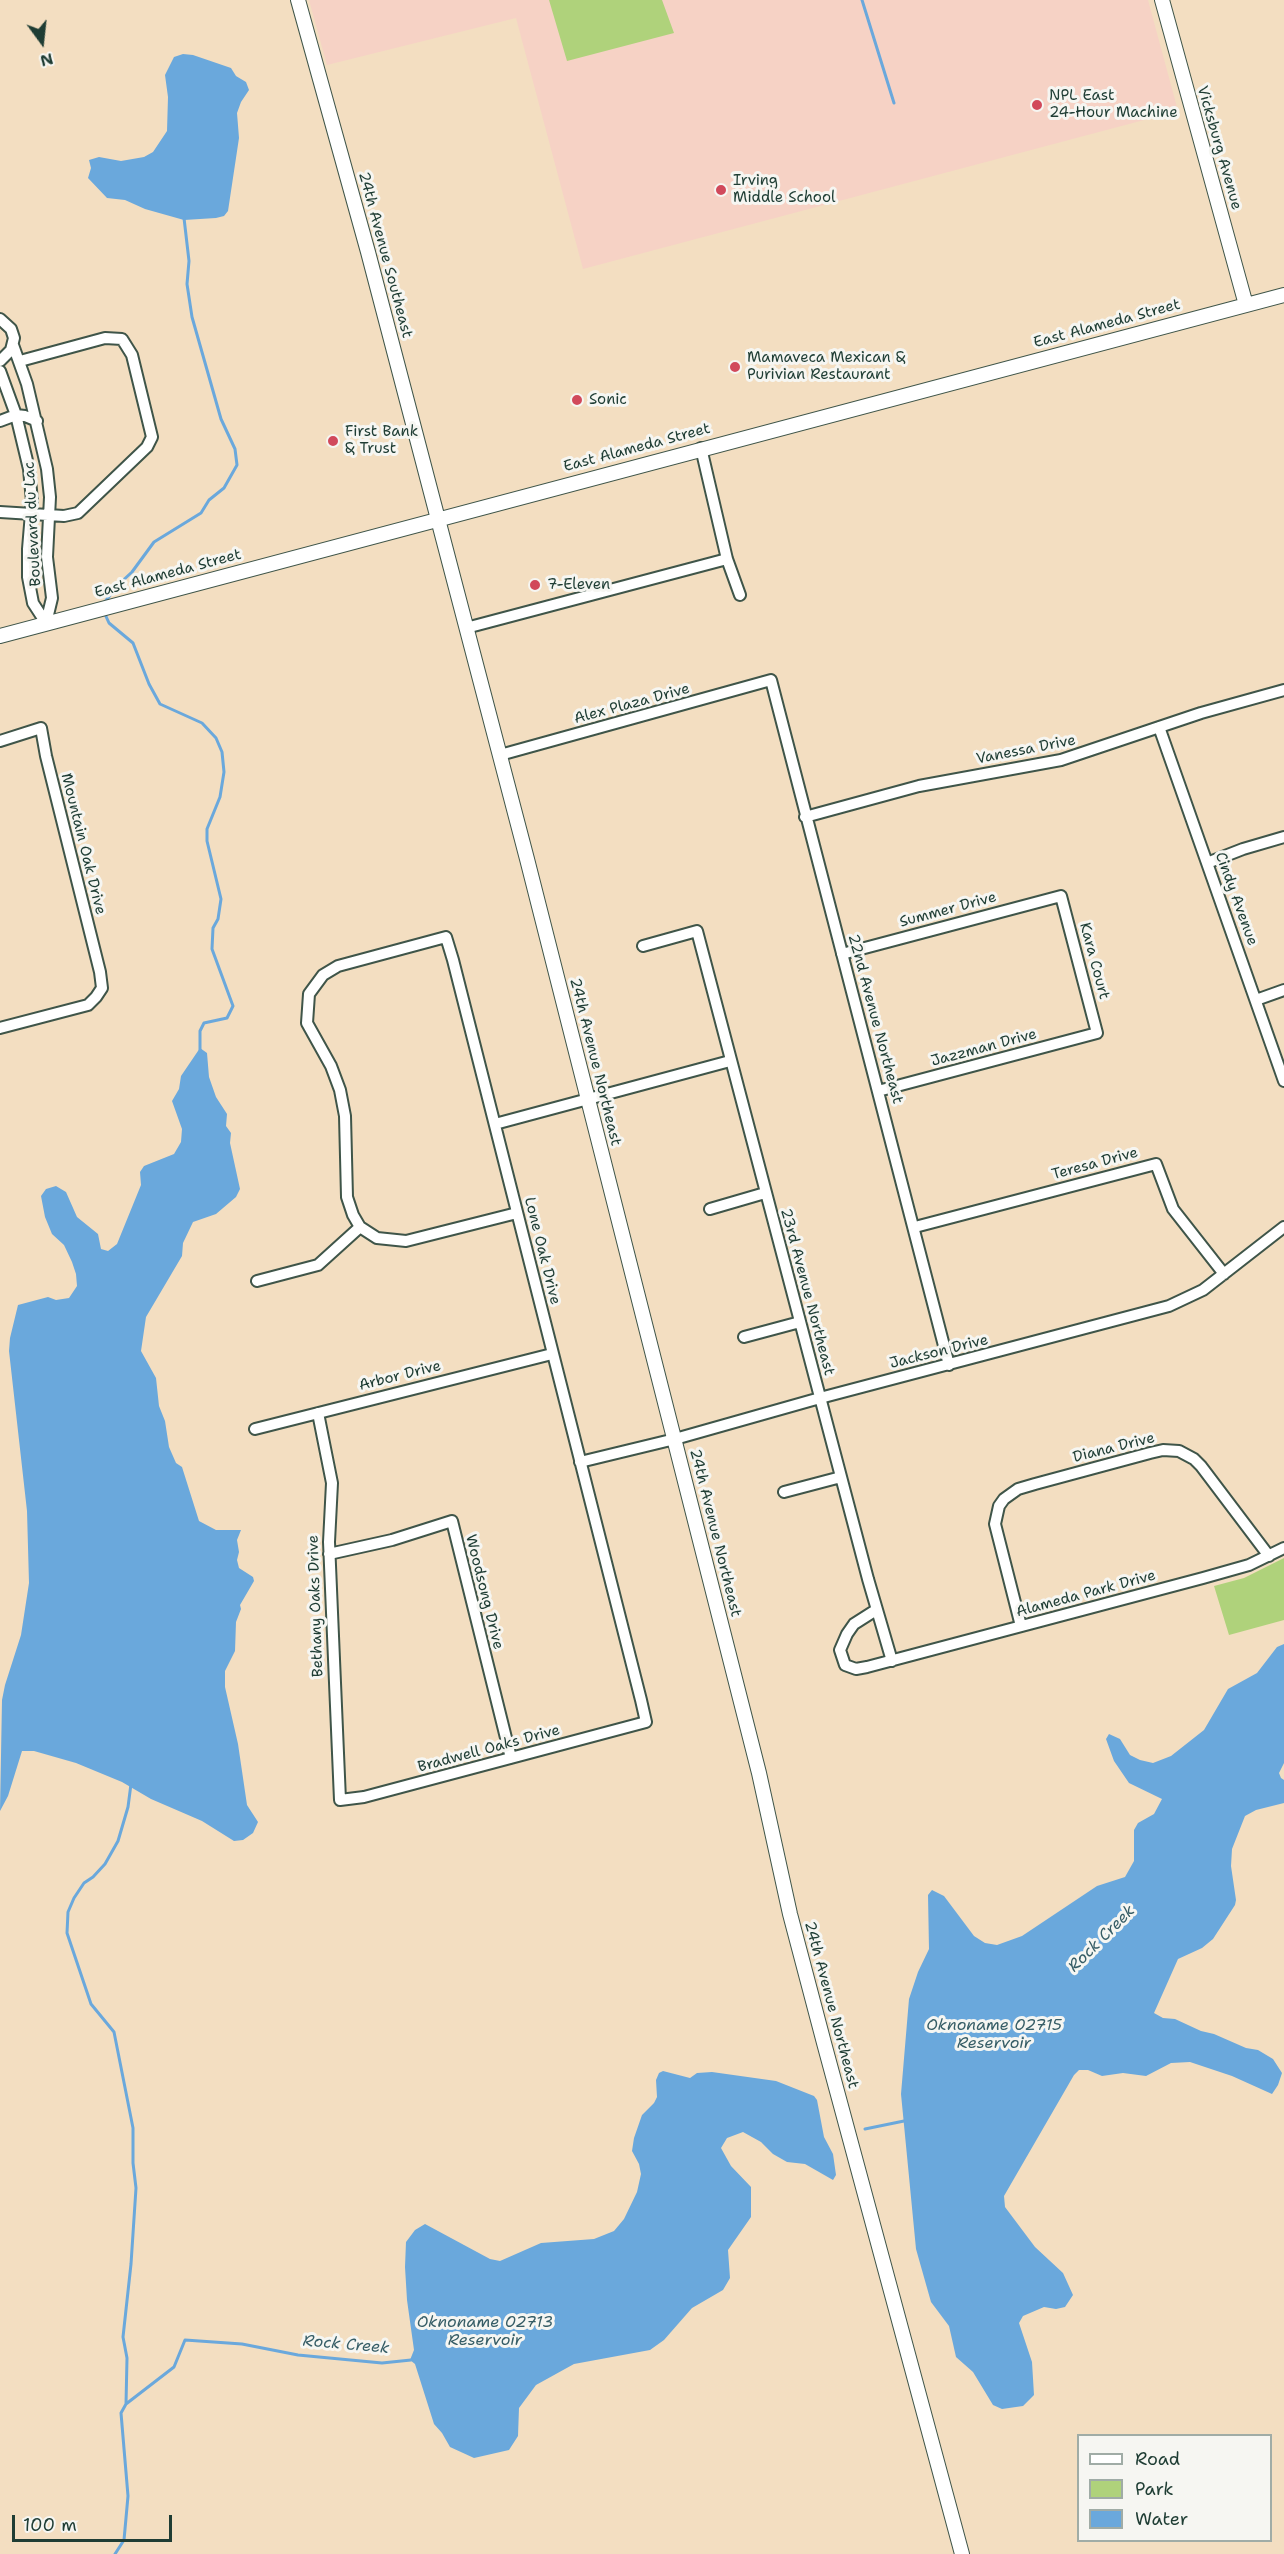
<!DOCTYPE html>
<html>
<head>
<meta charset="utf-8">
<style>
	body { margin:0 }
	#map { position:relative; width:1284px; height:2554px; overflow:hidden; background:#f3dec1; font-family:"Shantell Sans",sans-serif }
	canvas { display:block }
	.legend { position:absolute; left:1077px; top:2434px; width:195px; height:108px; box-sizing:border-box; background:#f6f6f2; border:2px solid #a0aca6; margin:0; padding:8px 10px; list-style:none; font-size:18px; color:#1f3d34 }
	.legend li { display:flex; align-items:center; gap:12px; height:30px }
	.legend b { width:30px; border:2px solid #a0aca6 }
	.north { position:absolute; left:12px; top:12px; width:60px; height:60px; -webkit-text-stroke:4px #f6f6f2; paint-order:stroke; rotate:165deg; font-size:16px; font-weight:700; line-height:24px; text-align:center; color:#1f3d34 }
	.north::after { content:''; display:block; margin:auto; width:21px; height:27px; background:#1f3d34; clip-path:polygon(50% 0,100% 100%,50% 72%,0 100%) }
	.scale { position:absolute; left:12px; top:2515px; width:160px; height:27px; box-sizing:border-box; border:3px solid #1f3d34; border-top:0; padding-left:8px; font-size:18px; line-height:21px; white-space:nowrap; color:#1f3d34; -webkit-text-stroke:4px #f6f6f2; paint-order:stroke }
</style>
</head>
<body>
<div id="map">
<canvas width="1284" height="2554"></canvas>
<ul class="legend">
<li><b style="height:8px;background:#fff"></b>Road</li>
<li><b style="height:16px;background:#afd27b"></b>Park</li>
<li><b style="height:16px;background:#6aa8dc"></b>Water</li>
</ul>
<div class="north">N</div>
<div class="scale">100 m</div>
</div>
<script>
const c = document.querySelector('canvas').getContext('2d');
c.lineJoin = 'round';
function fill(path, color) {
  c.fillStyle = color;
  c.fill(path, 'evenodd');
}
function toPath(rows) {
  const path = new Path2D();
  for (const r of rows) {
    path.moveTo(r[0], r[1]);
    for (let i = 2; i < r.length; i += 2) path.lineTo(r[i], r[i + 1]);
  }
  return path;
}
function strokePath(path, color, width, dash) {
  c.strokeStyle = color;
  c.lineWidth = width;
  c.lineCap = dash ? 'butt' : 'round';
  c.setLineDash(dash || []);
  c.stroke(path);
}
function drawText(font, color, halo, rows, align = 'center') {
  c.font = font + ' "Shantell Sans",sans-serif';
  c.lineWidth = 6;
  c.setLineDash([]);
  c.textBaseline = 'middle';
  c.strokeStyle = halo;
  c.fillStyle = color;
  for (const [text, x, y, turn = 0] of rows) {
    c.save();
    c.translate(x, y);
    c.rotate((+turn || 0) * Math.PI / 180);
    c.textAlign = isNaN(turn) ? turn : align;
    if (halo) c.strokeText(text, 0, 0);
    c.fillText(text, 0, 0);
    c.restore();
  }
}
fill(toPath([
	[309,0,1148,0,1178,111,583,269,516,18,327,65]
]), '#f6d2c5');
fill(toPath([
	[549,0,662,0,674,33,567,61],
	[1284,1558,1284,1620,1229,1635,1214,1586,1244,1578]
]), '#afd27b');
fill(toPath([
	[183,54,193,55,231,68,236,76,246,82,249,90,241,102,237,113,239,138,228,211,224,216,216,218,184,220,145,209,125,200,107,198,88,178,91,168,89,160,99,157,121,161,144,157,153,152,167,131,168,97,165,75,174,57],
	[200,1048,207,1053,209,1077,216,1097,227,1114,226,1126,231,1133,230,1143,240,1189,236,1197,216,1214,193,1222,183,1243,182,1256,146,1317,141,1351,156,1378,159,1406,165,1421,169,1447,176,1463,182,1467,199,1521,216,1530,241,1530,237,1540,239,1552,237,1560,239,1568,253,1577,254,1581,240,1605,241,1609,236,1622,235,1651,225,1671,225,1687,238,1744,247,1805,258,1822,253,1833,243,1840,234,1841,202,1821,151,1799,122,1782,76,1763,34,1751,22,1751,8,1796,0,1811,2,1700,5,1685,21,1635,29,1583,27,1511,9,1351,10,1338,18,1305,48,1297,56,1300,69,1298,77,1286,76,1274,72,1262,64,1245,52,1234,45,1217,41,1196,46,1189,56,1186,66,1192,77,1217,98,1234,101,1249,108,1251,117,1244,141,1185,140,1172,144,1166,174,1154,181,1142,182,1129,172,1101,179,1089,181,1076],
	[1284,1644,1284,1763,1279,1773,1281,1778,1284,1780,1284,1803,1256,1810,1245,1816,1232,1849,1231,1866,1236,1900,1235,1905,1213,1939,1202,1948,1178,1959,1154,2013,1163,2018,1175,2019,1201,2031,1214,2034,1246,2048,1258,2050,1273,2059,1282,2073,1278,2085,1272,2094,1232,2076,1190,2062,1171,2063,1146,2076,1123,2073,1102,2076,1088,2070,1079,2070,1074,2075,1004,2196,1005,2207,1035,2247,1063,2273,1073,2295,1065,2307,1056,2309,1044,2307,1023,2316,1019,2323,1032,2362,1034,2395,1023,2406,1002,2409,993,2405,973,2372,956,2357,949,2326,931,2302,916,2249,901,2094,909,1999,918,1972,929,1949,928,1895,932,1890,944,1896,974,1936,985,1943,997,1945,1022,1936,1097,1886,1125,1877,1134,1861,1134,1830,1138,1823,1154,1814,1162,1799,1129,1783,1114,1761,1106,1739,1109,1734,1120,1739,1130,1755,1140,1760,1153,1763,1171,1756,1204,1730,1228,1689,1257,1673,1277,1647],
	[663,2071,690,2078,697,2073,712,2072,776,2081,814,2096,817,2100,824,2137,833,2154,836,2175,833,2180,805,2164,787,2162,773,2154,761,2142,743,2132,727,2138,721,2148,731,2166,751,2187,751,2217,728,2250,730,2278,723,2290,692,2308,664,2340,650,2350,574,2364,536,2385,519,2408,518,2436,509,2450,474,2458,450,2447,442,2433,434,2424,415,2364,410,2360,414,2350,407,2300,405,2267,406,2242,415,2230,425,2224,490,2259,500,2261,541,2243,594,2239,614,2231,624,2219,637,2192,641,2174,639,2164,632,2151,634,2138,642,2115,654,2103,657,2097,656,2080,659,2073]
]), '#6aa8dc');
strokePath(toPath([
	[862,0,894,103],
	[104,603,118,585,132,572,154,542,201,513,209,500,224,488,237,465,235,449,221,419,192,317,187,284,189,261,184,218],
	[104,612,109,623,133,643,149,684,160,704,202,723,216,738,222,752,224,772,220,797,207,829,207,841,221,899,218,919,213,928,212,949,233,1006,227,1018,204,1023,200,1031,200,1050],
	[865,2129,904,2121],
	[126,2404,127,2358,123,2337,131,2264,136,2188,133,2163,133,2128,114,2032,91,2004,67,1933,68,1912,74,1898,84,1883,93,1877,105,1864,118,1841,128,1807,131,1784],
	[115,2554,124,2540,128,2496,121,2413,126,2404,174,2367,185,2340,242,2344,298,2355,382,2363,411,2360]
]), '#6aa8dc', 3);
const minor = toPath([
	[0,319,11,329,14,338,11,350,0,361],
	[13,345,27,384,47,469,50,497,47,557,52,598,46,623],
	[0,371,16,415,29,469,32,501,28,549,28,577,33,603,46,623],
	[0,421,16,415,25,416,37,421],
	[701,448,727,559,740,595],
	[0,512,64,516,78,513,147,447,152,437,132,355,122,339,105,338,20,361],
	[466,628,727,559],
	[1159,727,1284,1081],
	[0,741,41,728,46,756,100,972,102,988,96,997,88,1005,0,1028],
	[500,755,771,680,949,1365],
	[805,817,919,786,1061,760,1201,713,1284,690],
	[1207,863,1243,849,1284,837],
	[643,946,697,931,868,1579,892,1661],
	[842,954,1061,896,1097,1033,878,1091],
	[1256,1000,1284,990],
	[495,1124,730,1061],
	[710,1209,765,1193],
	[915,1227,1156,1164,1173,1209,1224,1274],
	[257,1281,318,1265,360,1227],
	[744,1337,800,1322],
	[318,1413,332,1483,329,1542,340,1800,364,1797,646,1722,641,1700,453,960,446,937,338,966,323,975,309,994,307,1023,331,1066,340,1090,345,1116,347,1197,353,1215,360,1227,377,1238,406,1241,517,1213],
	[255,1429,552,1354],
	[580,1462,675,1439,820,1398,1169,1306,1203,1290,1284,1227],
	[784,1492,841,1477],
	[329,1554,392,1540,452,1521,511,1758],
	[876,1610,854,1624,847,1634,840,1650,845,1665,856,1669,867,1667,1203,1578,1249,1565,1284,1548],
	[1021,1626,995,1524,999,1506,1004,1499,1018,1489,1035,1484,1150,1453,1163,1450,1179,1451,1194,1459,1201,1466,1269,1556]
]);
const tertiary = toPath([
	[298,0,368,252,527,859,759,1773,790,1914,824,2043,962,2554],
	[1162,0,1246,305],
	[0,636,1284,295]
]);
strokePath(minor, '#3f5549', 14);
strokePath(tertiary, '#3f5549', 16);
strokePath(minor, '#fff', 10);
strokePath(tertiary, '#fff', 14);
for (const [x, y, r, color] of [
	[1037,105,6,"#d1495b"],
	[721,190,6,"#d1495b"],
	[735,367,6,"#d1495b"],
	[577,400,6,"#d1495b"],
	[333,441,6,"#d1495b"],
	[535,585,6,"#d1495b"]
]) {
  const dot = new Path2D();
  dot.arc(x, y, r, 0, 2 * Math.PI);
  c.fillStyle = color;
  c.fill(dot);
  strokePath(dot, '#f6f6f2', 2);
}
drawText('15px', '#1f3d34', '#f6f6f2', [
	["NPL East",1049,96],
	["24-Hour Machine",1049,113],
	["Irving",733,181],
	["Middle School",733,198],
	["Mamaveca Mexican &",747,358],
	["Purivian Restaurant",747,375],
	["Sonic",589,400],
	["First Bank",345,432],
	["& Trust",345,449],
	["7-Eleven",547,585]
], 'left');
drawText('15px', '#1f3d34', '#f6f6f2', [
	["Vicksburg Avenue",1219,148,74],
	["24th Avenue Southeast",385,255,75],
	["East Alameda Street",1107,324,-15],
	["East Alameda Street",637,448,-15],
	["Boulevard du Lac",33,524,-93],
	["East Alameda Street",168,574,-15],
	["Alex Plaza Drive",632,704,-15],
	["Vanessa Drive",1026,750,-11],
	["Mountain Oak Drive",83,844,76],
	["Cindy Avenue",1236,899,70],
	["Summer Drive",948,910,-15],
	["Kara Court",1094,961,75],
	["22nd Avenue Northeast",875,1019,75],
	["Jazzman Drive",984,1048,-15],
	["24th Avenue Northeast",595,1062,76],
	["Teresa Drive",1095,1164,-15],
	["Lone Oak Drive",542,1251,76],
	["23rd Avenue Northeast",807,1292,75],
	["Jackson Drive",939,1352,-14],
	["Arbor Drive",400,1376,-14],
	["Diana Drive",1114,1448,-14],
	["24th Avenue Northeast",715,1533,76],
	["Woodsong Drive",484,1592,76],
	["Alameda Park Drive",1086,1594,-15],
	["Bethany Oaks Drive",316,1606,-92],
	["Bradwell Oaks Drive",489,1749,-15],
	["24th Avenue Northeast",831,2005,75]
]);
drawText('italic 16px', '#365d66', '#f6f6f2', [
	["Rock Creek",1102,1939,-45],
	["Oknoname 02715",994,2026],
	["Reservoir",994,2044],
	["Oknoname 02713",485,2323],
	["Reservoir",485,2341],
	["Rock Creek",346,2345,5]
]);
</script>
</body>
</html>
